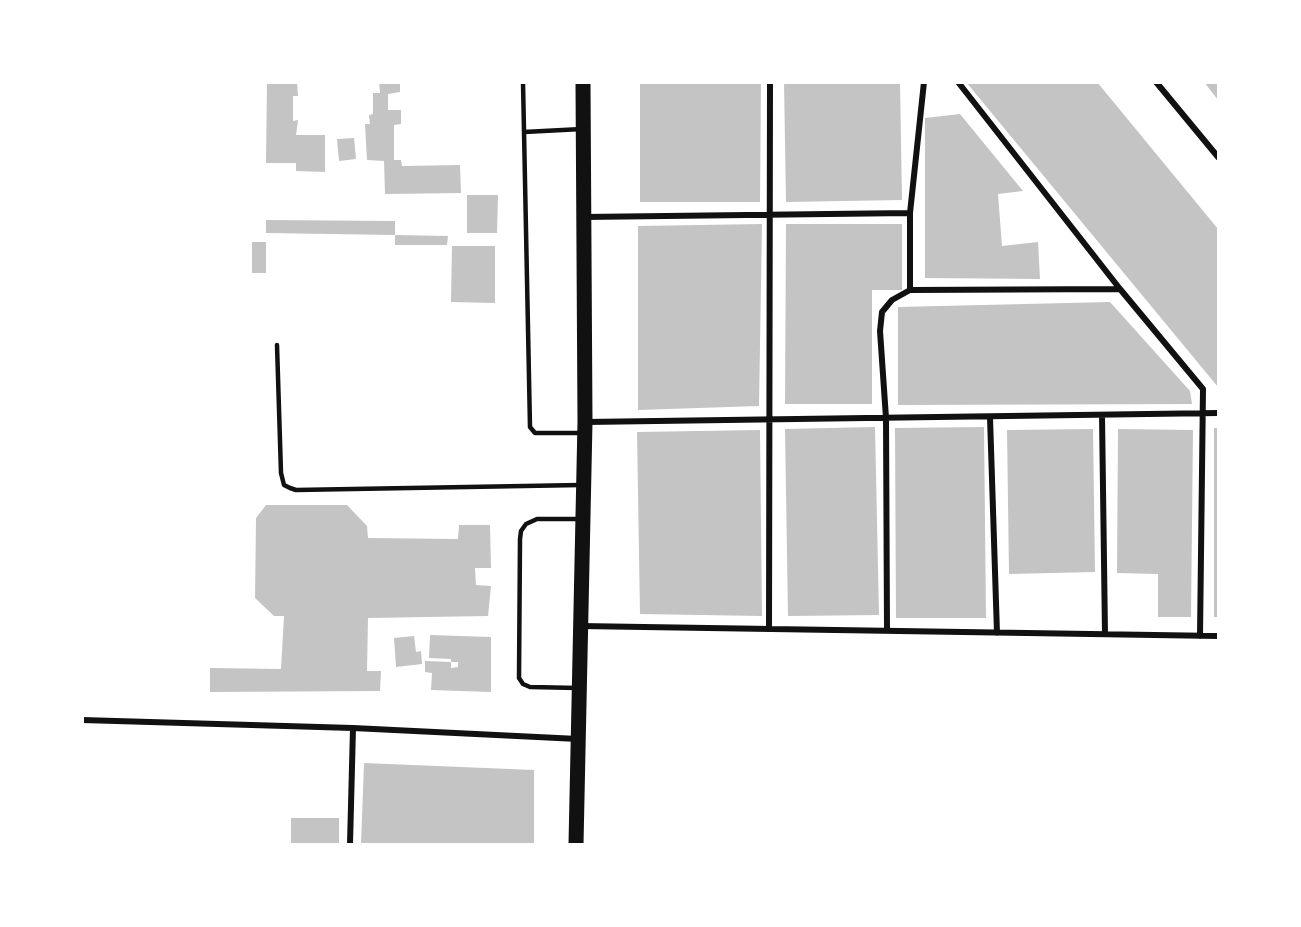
<!DOCTYPE html>
<html>
<head>
<meta charset="utf-8">
<style>
	body { margin:0 }
	#map { position:relative; width:1301px; height:927px; overflow:hidden; background:#fff; font-family:"Archivo Narrow",sans-serif }
	canvas { display:block }
	.frame { position:absolute; inset:0; border:84px solid #fff; pointer-events:none }
</style>
</head>
<body>
<div id="map">
<canvas width="1301" height="927"></canvas>
<div class="frame"></div>
</div>
<script>
const c = document.querySelector('canvas').getContext('2d');
c.lineJoin = 'round';
function fill(path, color) {
  c.fillStyle = color;
  c.fill(path, 'evenodd');
}
function toPath(rows) {
  const path = new Path2D();
  for (const r of rows) {
    path.moveTo(r[0], r[1]);
    for (let i = 2; i < r.length; i += 2) path.lineTo(r[i], r[i + 1]);
  }
  return path;
}
function strokePath(path, color, width, dash) {
  c.strokeStyle = color;
  c.lineWidth = width;
  c.lineCap = dash ? 'butt' : 'round';
  c.setLineDash(dash || []);
  c.stroke(path);
}
fill(toPath([
	[267,82,297,82,298,96,293,96,293,121,298,120,296,135,325,135,325,172,296,171,296,163,266,163],
	[379,82,400,82,400,92,388,94,388,110,401,110,401,124,394,125,394,160,401,160,402,166,460,165,461,193,385,194,384,161,367,160,365,124,370,124,369,115,373,114,373,93,380,93],
	[640,82,761,82,760,202,640,202],
	[784,82,900,82,902,200,786,202],
	[966,82,1097,82,1218,229,1218,387],
	[1204,82,1218,82,1218,100],
	[960,114,1023,191,998,194,1002,246,1038,242,1040,279,925,278,925,118],
	[354,138,356,159,339,161,337,139],
	[467,195,498,195,497,233,467,233],
	[266,220,395,221,395,235,266,233],
	[762,224,759,406,638,410,638,226],
	[786,224,902,224,902,290,872,290,872,404,785,404],
	[395,235,448,236,447,245,395,245],
	[252,242,266,242,266,273,252,273],
	[452,246,495,246,495,303,451,302],
	[1110,302,1190,391,1192,404,898,405,898,307],
	[875,427,879,615,788,616,785,429],
	[984,427,986,618,896,618,895,428],
	[1214,428,1218,428,1218,617,1214,617],
	[1093,429,1095,572,1009,574,1007,430],
	[1118,429,1193,430,1191,617,1158,617,1158,574,1117,573],
	[760,430,762,616,640,614,637,432],
	[266,505,347,505,367,526,368,538,458,539,459,525,490,525,491,568,475,568,476,585,491,586,488,616,368,618,367,671,381,671,380,691,210,692,210,668,281,669,284,616,274,616,255,598,256,518],
	[430,635,491,637,491,692,431,690,432,673,425,672,425,661,451,662,451,668,458,667,458,662,451,662,451,659,429,658],
	[414,636,416,652,421,651,422,664,396,667,394,638],
	[364,763,534,770,534,844,361,844],
	[291,818,339,818,339,844,291,844]
]), '#c4c4c4');
strokePath(toPath([
	[523,82,530,427,535,433,582,433],
	[524,132,582,129],
	[277,345,281,473,284,485,290,488,296,490,581,485],
	[578,688,530,687,523,684,519,678,520,539,521,531,526,524,537,519,580,519]
]), '#111', 4.5);
strokePath(toPath([
	[958,82,1120,289,1203,389,1200,636],
	[1156,82,1218,157],
	[584,217,910,213],
	[910,290,910,213,924,82],
	[1102,415,1105,634],
	[990,417,997,633],
	[586,422,1218,413],
	[580,626,1218,636],
	[769,629,770,82],
	[887,631,886,418,880,331,882,312,892,300,910,290,1120,289],
	[82,720,353,728,578,739],
	[350,844,353,728]
]), '#111', 6);
strokePath(toPath([
	[576,844,585,422,583,82]
]), '#111', 15);
</script>
</body>
</html>
